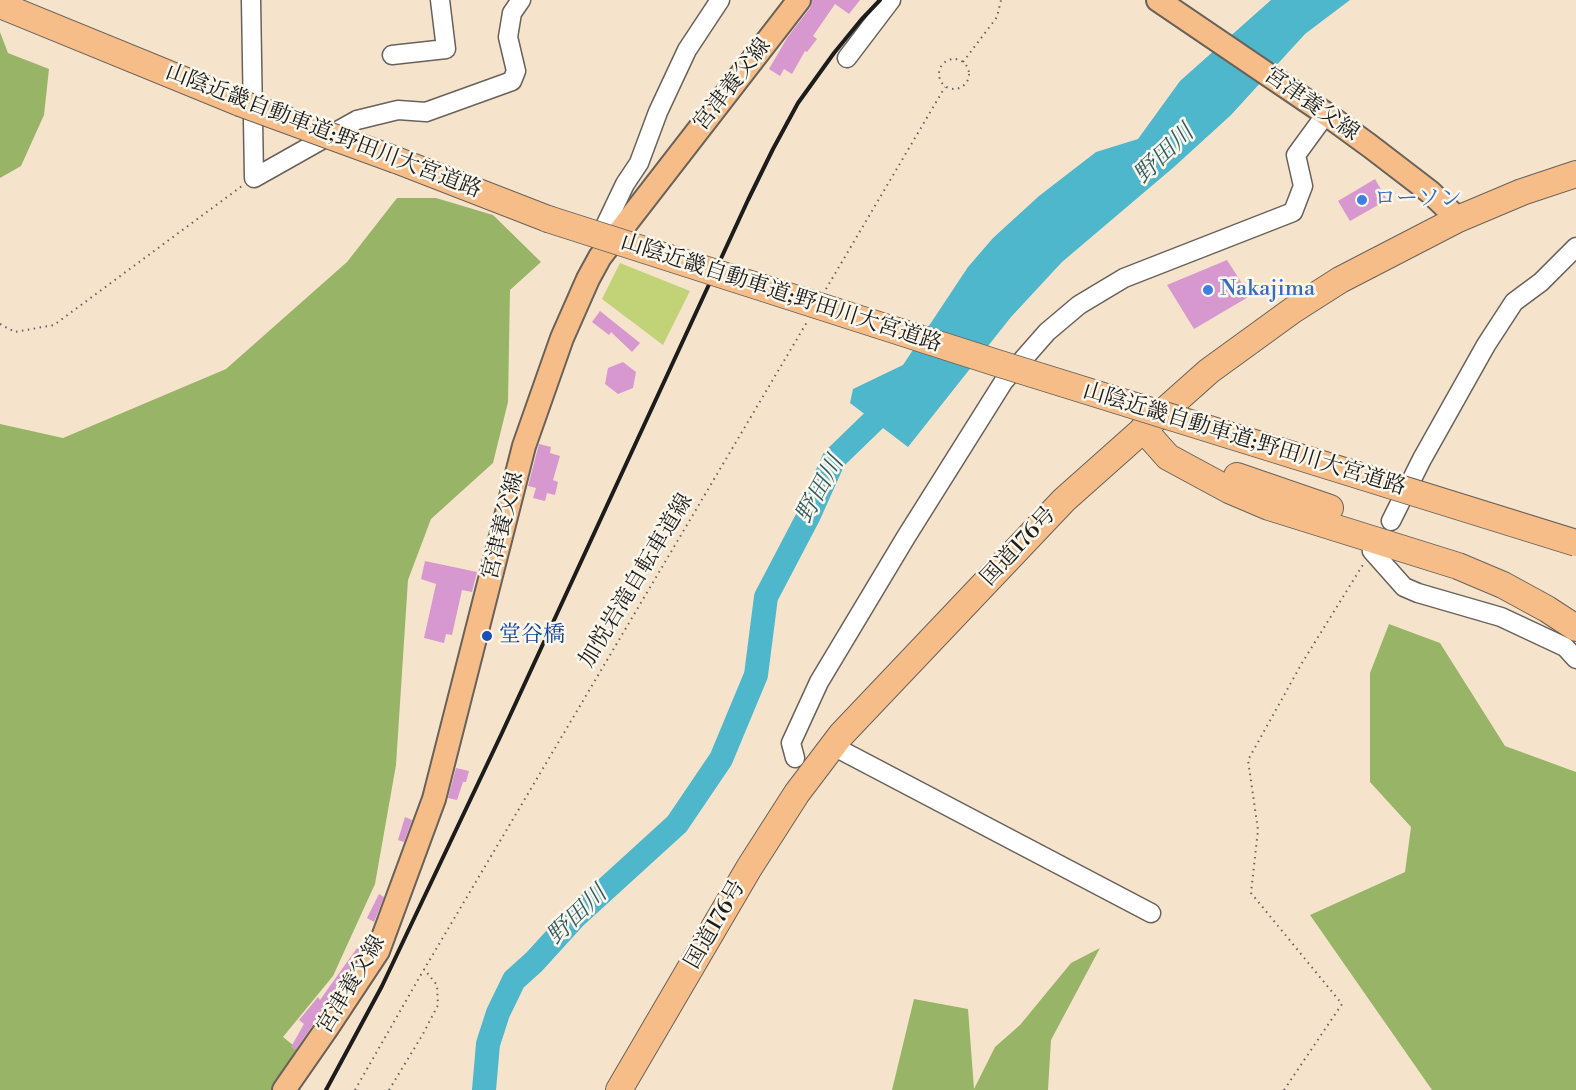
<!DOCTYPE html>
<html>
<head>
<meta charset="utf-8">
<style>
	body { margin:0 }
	canvas { display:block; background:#f6e3cc }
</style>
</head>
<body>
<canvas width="1576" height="1090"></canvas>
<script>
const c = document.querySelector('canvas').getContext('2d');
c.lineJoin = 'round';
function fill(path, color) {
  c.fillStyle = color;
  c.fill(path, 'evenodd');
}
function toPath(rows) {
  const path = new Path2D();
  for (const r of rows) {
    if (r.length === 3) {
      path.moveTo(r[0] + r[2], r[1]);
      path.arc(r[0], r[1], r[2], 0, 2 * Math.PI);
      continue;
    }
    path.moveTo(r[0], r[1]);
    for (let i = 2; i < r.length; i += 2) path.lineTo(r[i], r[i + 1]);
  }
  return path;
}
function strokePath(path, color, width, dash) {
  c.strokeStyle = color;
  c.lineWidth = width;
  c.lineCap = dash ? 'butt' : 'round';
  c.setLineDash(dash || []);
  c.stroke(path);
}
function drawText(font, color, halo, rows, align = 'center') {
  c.font = font + ' "Libre Bodoni","Noto Serif JP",serif';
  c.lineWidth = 5;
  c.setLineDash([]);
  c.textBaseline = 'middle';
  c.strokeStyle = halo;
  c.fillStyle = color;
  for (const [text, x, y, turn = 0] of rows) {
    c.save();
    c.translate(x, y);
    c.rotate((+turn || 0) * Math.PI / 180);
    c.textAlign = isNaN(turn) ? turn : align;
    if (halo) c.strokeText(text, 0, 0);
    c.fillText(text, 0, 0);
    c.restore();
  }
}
fill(toPath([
	[620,263,690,291,663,345,602,299]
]), '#c1d376');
fill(toPath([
	[0,32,8,53,49,69,44,115,21,166,0,178],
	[397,198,436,198,493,215,541,262,510,290,508,402,493,463,431,519,408,580,396,765,375,884,333,976,283,1037,304,1054,277,1090,0,1090,0,424,63,438,226,369,347,262],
	[1389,624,1440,643,1505,746,1576,772,1576,1090,1432,1090,1310,915,1405,872,1411,827,1370,782,1370,673],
	[1100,948,1051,1040,1048,1090,892,1090,914,999,968,1009,974,1089,995,1047,1020,1025,1071,963]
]), '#98b567');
fill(toPath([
	[1271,0,1350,0,1305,34,1231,115,1174,167,1062,262,1011,317,908,447,850,403,853,389,903,365,968,267,993,238,1039,196,1096,152,1138,139,1180,81]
]), '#4eb7cc');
strokePath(toPath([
	[484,1090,488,1044,498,1013,514,980,534,962,575,917,677,824,721,759,756,675,766,597,808,517,834,459,897,398]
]), '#4eb7cc', 24);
fill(toPath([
	[812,0,860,0,849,14,835,4,813,36,817,39,807,52,805,51,792,74,784,69,780,76,769,69,787,38,810,8],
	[1375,179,1387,200,1350,221,1338,201],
	[1227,260,1250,296,1194,329,1167,285],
	[600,311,640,343,632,352,611,332,609,335,592,322],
	[623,362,636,372,633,388,618,394,605,384,608,368],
	[539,444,551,447,550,453,560,456,553,480,558,482,555,495,547,493,545,501,533,498,536,488,528,486],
	[425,561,477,572,472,592,462,590,452,635,446,634,444,643,424,638,436,584,421,579],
	[456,768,469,771,466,782,463,782,457,800,448,798],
	[405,817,412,820,404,842,398,840],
	[379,894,384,897,374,922,367,918],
	[357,948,362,951,296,1050,291,1047,304,1024,299,1020,318,997,320,1000]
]), '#d797cf');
const minor = toPath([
	[251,0,254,178,357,120,398,110,426,112,512,81,516,71,508,37,512,13,521,0],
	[392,55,446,49,440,0],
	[847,58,891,0],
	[602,247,605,226,625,184,639,163,658,112,687,50,720,0],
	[1391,521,1422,459,1486,345,1514,302,1541,282,1576,247],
	[1375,546,1372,551,1404,587,1418,593,1501,617,1565,647,1576,659],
	[833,746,1151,913],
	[795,758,791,743,819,682,906,537,1004,381,1047,332,1079,305,1124,278,1293,212,1303,186,1296,155,1326,114]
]);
const major = toPath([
	[1158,0,1326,114,1370,146,1430,192,1458,219],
	[284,1090,327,1028,378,951,434,799,524,446,562,338,588,279,600,257,799,0]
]);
const highway = toPath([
	[0,5,240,103],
	[396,160,548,219],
	[1143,429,1168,457,1229,490,1269,507,1458,566,1503,585,1547,609,1576,628],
	[1237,476,1330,508],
	[619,1090,749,868,797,793,841,735,1064,500,1209,371,1293,310,1340,280,1458,219,1522,192,1576,174]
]);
strokePath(minor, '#68625a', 21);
strokePath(major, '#68625a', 26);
strokePath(highway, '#68625a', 28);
strokePath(toPath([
	[954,74,15],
	[963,62,997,17,1001,0],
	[826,289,945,87],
	[0,324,15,332,54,325,242,186],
	[355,1090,419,978,807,322],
	[389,1090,423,1034,438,1005,437,985,424,969],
	[1284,1090,1342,1004,1251,893,1258,830,1248,760,1302,663,1364,563]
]), '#68625a', 2, [1.5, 4.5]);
strokePath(minor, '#fff', 18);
strokePath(major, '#f7bd88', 22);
strokePath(highway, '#f7bd88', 26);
strokePath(toPath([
	[326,1090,382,986,501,735,748,200,773,149,798,103,834,53,861,20,880,0]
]), '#1c1c1c', 4);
const highwayBridge = toPath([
	[240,103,396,160],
	[548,219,997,363,1576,543]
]);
strokePath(highwayBridge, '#68625a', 28, []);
strokePath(highwayBridge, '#f7bd88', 26);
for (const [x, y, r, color] of [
	[1362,200,6,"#3f7fe0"],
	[1208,290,6,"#3f7fe0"],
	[487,636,6,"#1a4fb4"]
]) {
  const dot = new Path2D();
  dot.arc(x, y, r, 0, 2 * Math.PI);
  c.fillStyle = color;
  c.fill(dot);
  strokePath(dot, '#fbf7ec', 2);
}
drawText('22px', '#1c1c1c', '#fbf7ec', [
	["宮津養父線",733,85,-52],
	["宮津養父線",1311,105,35],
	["山陰近畿自動車道;野田川大宮道路",323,132,21],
	["山陰近畿自動車道;野田川大宮道路",781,294,18],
	["山陰近畿自動車道;野田川大宮道路",1244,440,17],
	["宮津養父線",504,526,-76],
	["国道176号",1019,547,-47],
	["加悦岩滝自転車道線",637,581,-59],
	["国道176号",716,925,-60],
	["宮津養父線",352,985,-59]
]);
drawText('22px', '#366cbe', '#fbf7ec', [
	["ローソン",1374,200],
	["Nakajima",1220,290]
], 'left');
drawText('22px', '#164399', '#fbf7ec', [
	["堂谷橋",499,636]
], 'left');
drawText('italic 24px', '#305a62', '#fbf7ec', [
	["野田川",1165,155,-44],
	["野田川",821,490,-61],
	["野田川",578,916,-44]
]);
</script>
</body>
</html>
